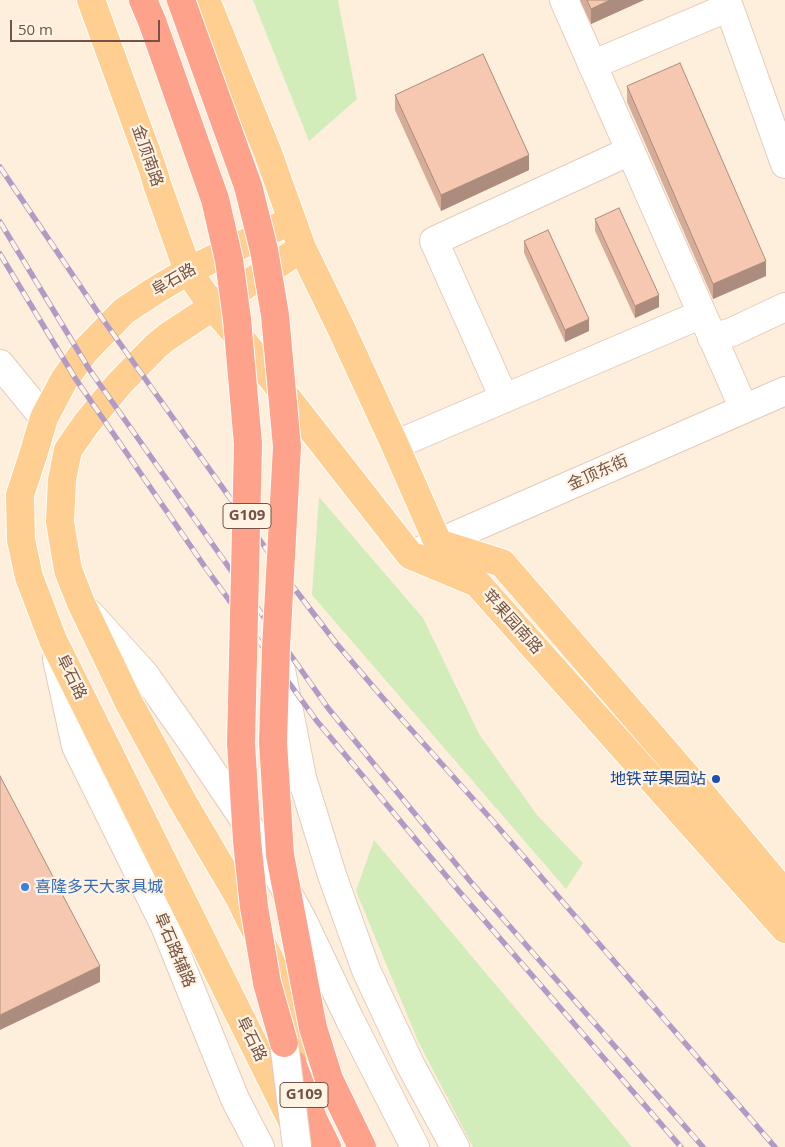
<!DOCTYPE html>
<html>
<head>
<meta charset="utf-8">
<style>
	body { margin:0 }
	#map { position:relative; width:785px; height:1147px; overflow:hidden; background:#feefdc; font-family:"Open Sans",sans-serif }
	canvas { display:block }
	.scale { position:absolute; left:10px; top:20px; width:150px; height:22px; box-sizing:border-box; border:2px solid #755243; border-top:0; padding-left:6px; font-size:15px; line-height:18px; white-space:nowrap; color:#755243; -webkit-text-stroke:4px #fff3e4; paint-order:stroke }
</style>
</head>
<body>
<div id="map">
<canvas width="785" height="1147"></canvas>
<div class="scale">50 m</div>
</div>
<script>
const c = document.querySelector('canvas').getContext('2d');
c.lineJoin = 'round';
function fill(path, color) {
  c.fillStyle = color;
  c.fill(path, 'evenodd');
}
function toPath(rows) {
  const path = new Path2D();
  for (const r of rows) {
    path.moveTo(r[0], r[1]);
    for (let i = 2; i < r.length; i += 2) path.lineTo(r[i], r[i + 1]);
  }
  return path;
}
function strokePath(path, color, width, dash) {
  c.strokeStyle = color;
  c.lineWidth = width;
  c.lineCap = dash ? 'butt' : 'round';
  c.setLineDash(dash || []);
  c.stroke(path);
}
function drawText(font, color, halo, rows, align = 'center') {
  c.font = font + ' "Open Sans","Noto Sans SC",sans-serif';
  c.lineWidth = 4.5;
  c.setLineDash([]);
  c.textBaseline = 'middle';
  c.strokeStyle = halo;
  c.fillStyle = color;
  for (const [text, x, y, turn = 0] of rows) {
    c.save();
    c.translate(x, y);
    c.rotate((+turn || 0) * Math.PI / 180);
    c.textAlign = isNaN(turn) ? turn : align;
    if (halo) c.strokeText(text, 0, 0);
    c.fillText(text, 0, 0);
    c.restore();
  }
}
fill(toPath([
	[253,0,338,0,357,99,309,141],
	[319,497,423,618,479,734,537,815,583,863,566,889,312,595],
	[374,840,632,1147,473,1147,418,1041,356,891]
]), '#d2ecba');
const minor = toPath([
	[564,0,744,409],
	[592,65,729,7,785,164],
	[712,338,732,332,785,307],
	[0,364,44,418],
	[504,398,434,241,630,151],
	[395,445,702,314],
	[422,550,785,391],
	[89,613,145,675,190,739,258,840,302,919,350,1020,415,1147],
	[57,659,76,746,165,926,235,1099,260,1147],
	[281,670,302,778,332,875,366,970,410,1064,455,1147]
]);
const major = toPath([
	[91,0,153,170,157,184,188,271,213,307,246,345,410,555,477,583,785,929],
	[206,0,268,153,302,248,340,326,395,445,438,543,502,563,701,793,785,894],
	[292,220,188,271,156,290,124,311,85,351,64,380,44,418,33,455,20,495,21,540,29,577,53,640,293,1123],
	[302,248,167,337,156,346,119,384,86,424,68,450,62,480,60,522,68,570,81,603,129,703,183,802,240,899,313,1048]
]);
const highway = toPath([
	[292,1063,314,1121,327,1147]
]);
strokePath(minor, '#e4cbbb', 30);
strokePath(major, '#fff', 30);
strokePath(highway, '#fff', 30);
strokePath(minor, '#fff', 28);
strokePath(major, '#ffcf92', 28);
strokePath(highway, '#ffa28c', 28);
const rail = toPath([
	[0,167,99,314,294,588,336,643,382,697,491,819,775,1147],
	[0,222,89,369,328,708,470,881,703,1147],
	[0,254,75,378,205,567,316,720,458,890,681,1147]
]);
strokePath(rail, '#b09bc7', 5.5);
strokePath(rail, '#fff3e4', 4, [11]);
const minorBridge = toPath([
	[284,1043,297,1147]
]);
const highwayBridge = toPath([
	[143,0,152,21,215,199,229,260,237,319,248,444,241,743,247,841,254,907,267,983,284,1043],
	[181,0,248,186,264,250,275,315,287,447,276,648,273,742,280,855,313,1028,329,1079,362,1147]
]);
strokePath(minorBridge, '#e4cbbb', 30, []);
strokePath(highwayBridge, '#fff', 30, []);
strokePath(minorBridge, '#fff', 28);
strokePath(highwayBridge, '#ffa28c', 28);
fill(toPath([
	[580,0,644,0,591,24],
	[627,86,766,276,713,299,627,102],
	[395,95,529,170,441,211,395,110],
	[595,219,659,307,635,318,595,231],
	[524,241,589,331,565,342,524,253]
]), '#d4ac98');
fill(toPath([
	[610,0,644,0,591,24,591,9],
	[529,155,529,170,441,211,441,195],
	[766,261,766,276,713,299,713,284],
	[659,295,659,307,635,318,635,306],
	[589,319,589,331,565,342,565,330],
	[100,966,100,982,0,1030,0,1015]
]), '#ac8c7c');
const building = toPath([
	[587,0,610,0,591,9,587,0],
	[483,54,529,155,441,195,395,95,483,54],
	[680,63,766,261,713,284,627,86,680,63],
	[619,208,659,295,635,306,595,219,619,208],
	[548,230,589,319,565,330,524,241,548,230],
	[0,776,100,966,0,1015,0,776]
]);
fill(building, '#f6c8b1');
strokePath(building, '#ac8c7c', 1);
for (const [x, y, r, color] of [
	[716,779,5,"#1a4fb4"],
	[25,887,5,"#3f7fe0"]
]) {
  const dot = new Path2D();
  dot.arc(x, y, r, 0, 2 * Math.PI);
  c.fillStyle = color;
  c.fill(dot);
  strokePath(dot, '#fff3e4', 2);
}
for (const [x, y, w] of [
	[247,516,48],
	[304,1095,48]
]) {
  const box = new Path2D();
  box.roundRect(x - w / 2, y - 12.5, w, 25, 4);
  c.fillStyle = '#fff3e4';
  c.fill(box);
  strokePath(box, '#755243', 1);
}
drawText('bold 15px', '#755243', null, [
	["G109",247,516],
	["G109",304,1095]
]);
drawText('16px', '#755243', '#fff3e4', [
	["金顶南路",147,156,71],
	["阜石路",174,280,-30],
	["金顶东街",598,473,-24],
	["苹果园南路",512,622,48],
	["阜石路",71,677,64],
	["阜石路辅路",174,950,67],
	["阜石路",251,1039,64]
]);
drawText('16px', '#164399', '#fff3e4', [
	["地铁苹果园站",706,779]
], 'right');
drawText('16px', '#366cbe', '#fff3e4', [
	["喜隆多天大家具城",35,887]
], 'left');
</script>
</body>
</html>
